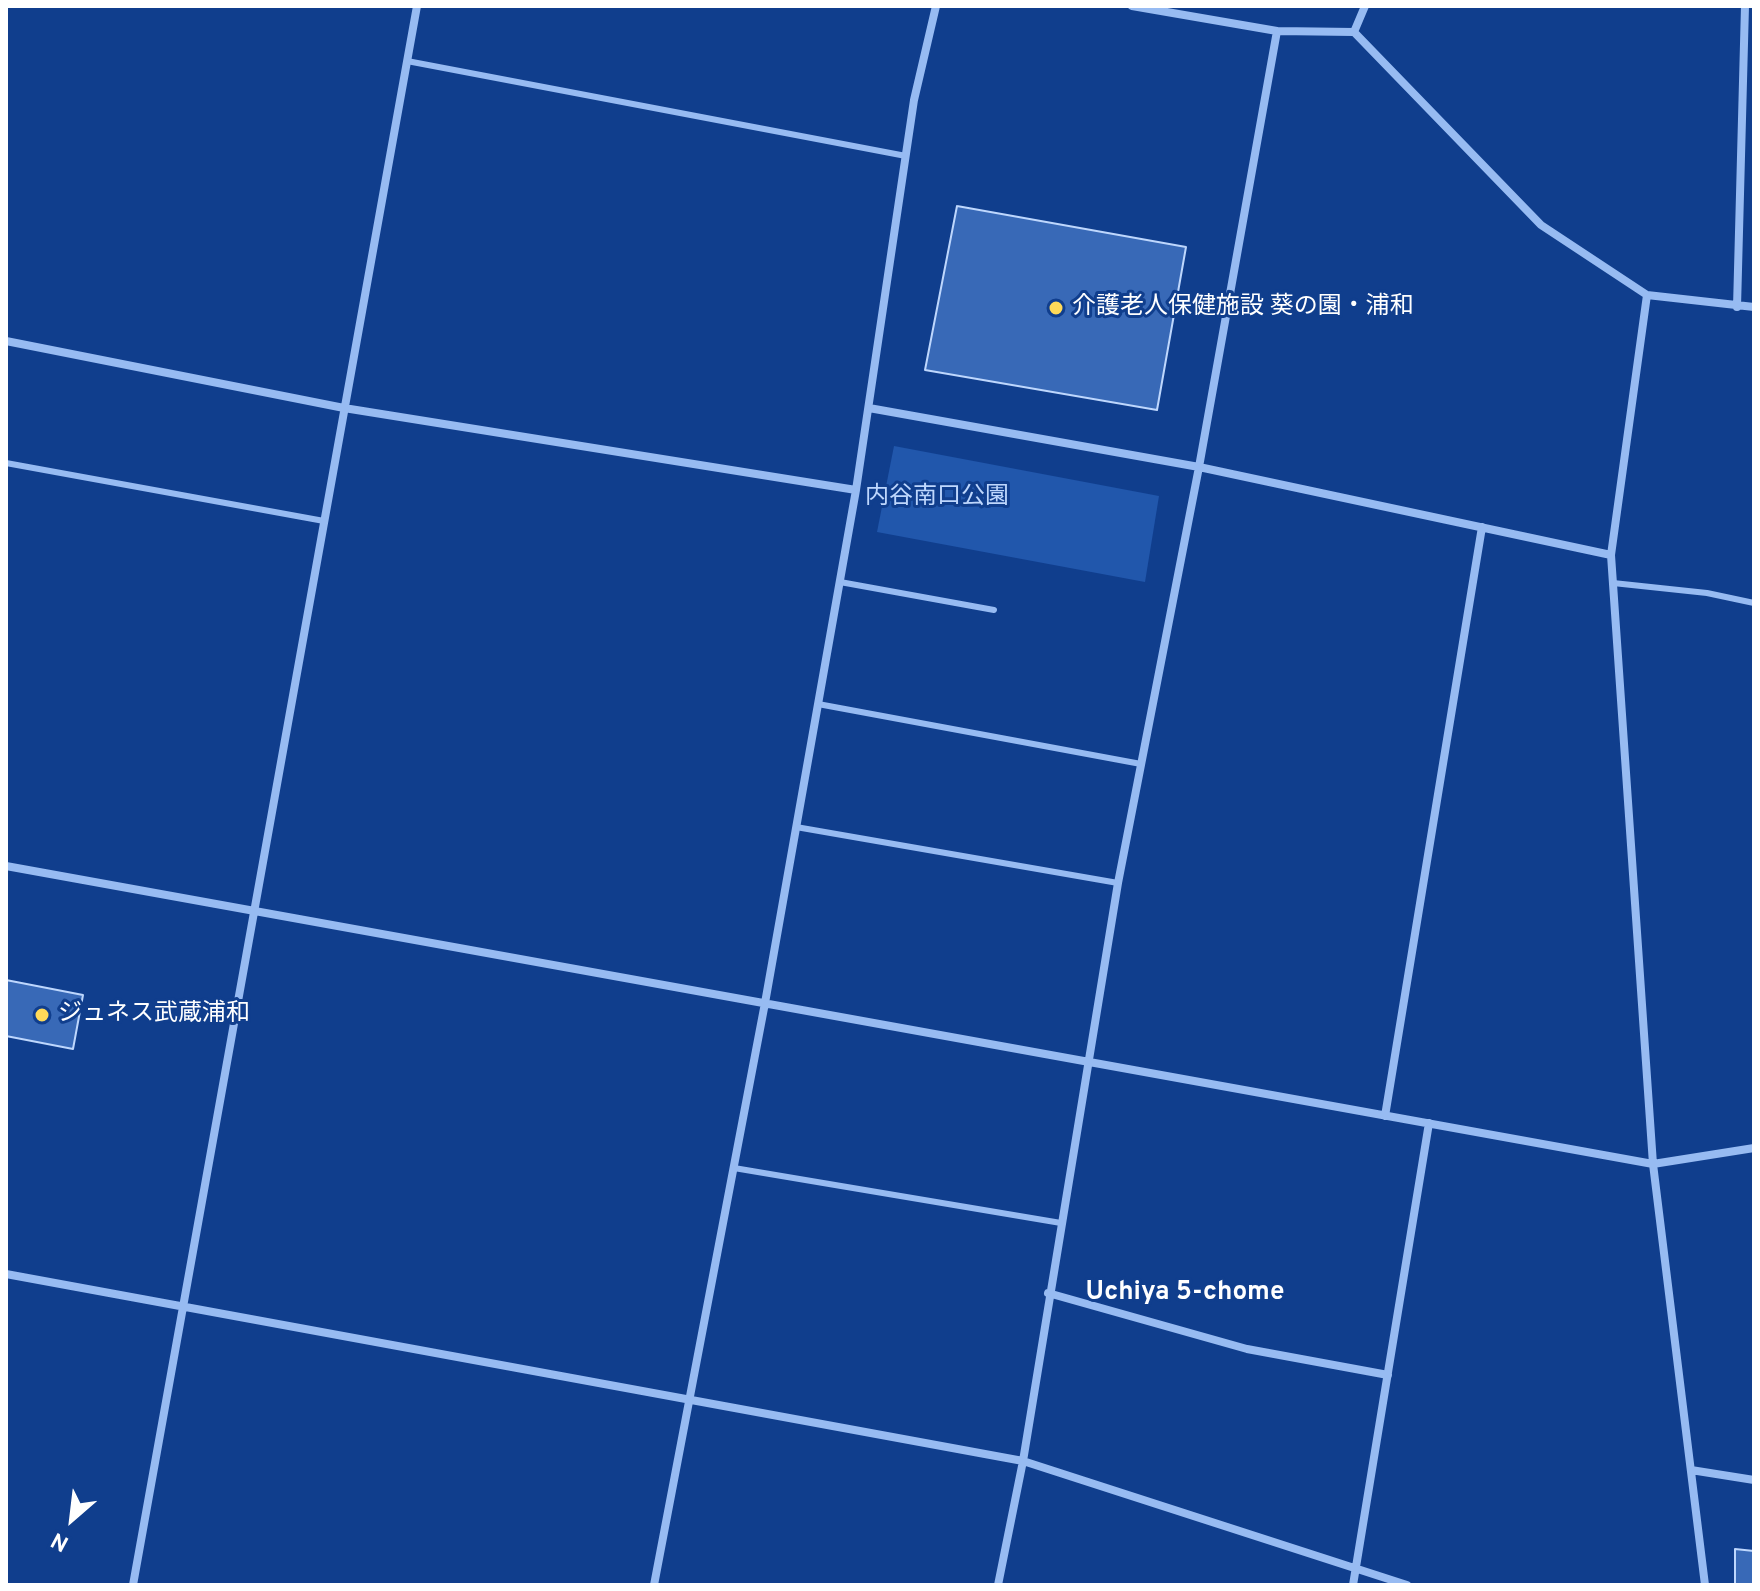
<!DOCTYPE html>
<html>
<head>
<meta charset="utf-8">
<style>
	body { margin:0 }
	#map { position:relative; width:1760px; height:1591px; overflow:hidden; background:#103e8d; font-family:Overpass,sans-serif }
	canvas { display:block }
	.frame { position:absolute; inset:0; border:8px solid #fff; pointer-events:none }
	.north { position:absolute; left:32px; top:1479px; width:80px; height:80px; -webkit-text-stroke:6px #103e8d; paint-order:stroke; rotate:208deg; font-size:22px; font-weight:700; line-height:32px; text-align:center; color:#fff }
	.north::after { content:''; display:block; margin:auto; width:28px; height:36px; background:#fff; clip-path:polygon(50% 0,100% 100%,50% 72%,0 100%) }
</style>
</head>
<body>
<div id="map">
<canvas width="1760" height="1591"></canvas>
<div class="frame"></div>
<div class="north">N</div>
</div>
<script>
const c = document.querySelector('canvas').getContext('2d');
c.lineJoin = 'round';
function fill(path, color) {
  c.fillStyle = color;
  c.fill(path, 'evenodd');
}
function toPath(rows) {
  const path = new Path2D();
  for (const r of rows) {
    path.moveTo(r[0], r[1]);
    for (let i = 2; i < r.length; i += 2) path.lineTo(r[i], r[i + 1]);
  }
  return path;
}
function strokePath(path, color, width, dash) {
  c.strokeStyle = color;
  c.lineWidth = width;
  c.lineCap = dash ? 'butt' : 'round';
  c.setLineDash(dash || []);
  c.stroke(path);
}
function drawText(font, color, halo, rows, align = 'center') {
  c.font = font + ' Overpass,"Noto Sans JP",sans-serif';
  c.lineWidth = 6;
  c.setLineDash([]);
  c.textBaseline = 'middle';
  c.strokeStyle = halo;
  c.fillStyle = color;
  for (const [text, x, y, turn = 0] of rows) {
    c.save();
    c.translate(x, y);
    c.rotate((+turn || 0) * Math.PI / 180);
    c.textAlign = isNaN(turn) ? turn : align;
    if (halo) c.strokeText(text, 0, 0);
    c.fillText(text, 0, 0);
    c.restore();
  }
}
fill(toPath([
	[894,446,1159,496,1145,582,877,532]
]), '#2157ac');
const building = toPath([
	[957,206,1186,247,1157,410,925,370,957,206],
	[6,980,83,995,73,1049,6,1036,6,980],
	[1735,1549,1754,1551,1754,1585,1735,1585,1735,1549]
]);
fill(building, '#3869b7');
strokePath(building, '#bed7fd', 2);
strokePath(toPath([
	[407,61,906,156],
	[6,463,324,521],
	[840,582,994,610],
	[1613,583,1707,593,1754,603],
	[818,704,1141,764],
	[796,827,1118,883],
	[734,1168,1061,1223]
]), '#97bbf2', 6);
strokePath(toPath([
	[1132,6,1277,31,1354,32],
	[1365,6,1354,32,1541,225,1647,295,1754,307],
	[1647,295,1611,555,1653,1164,1705,1585],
	[1737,307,1745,6],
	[6,341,344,408,856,490],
	[869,408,1199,467,1611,555],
	[6,866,1653,1164,1754,1148],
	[1385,1116,1482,527],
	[6,1274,1023,1461,1407,1585],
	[1048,1293,1247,1349,1388,1375],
	[1691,1470,1754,1480],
	[133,1585,417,6],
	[654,1585,765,1003,856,490,914,100,936,6],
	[998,1585,1023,1461,1118,883,1199,467,1277,31],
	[1353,1585,1429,1123]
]), '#97bbf2', 8);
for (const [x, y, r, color] of [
	[1056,308,8,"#ffda59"],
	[42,1015,8,"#ffda59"]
]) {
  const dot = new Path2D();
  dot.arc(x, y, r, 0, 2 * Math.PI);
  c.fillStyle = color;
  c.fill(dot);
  strokePath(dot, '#103e8d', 3);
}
drawText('24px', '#fff', '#103e8d', [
	["介護老人保健施設 葵の園・浦和",1072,308],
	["ジュネス武蔵浦和",58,1015]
], 'left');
drawText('24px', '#bed7fd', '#103e8d', [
	["内谷南口公園",937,498]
]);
drawText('bold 26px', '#fff', '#103e8d', [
	["Uchiya 5-chome",1185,1294]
]);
</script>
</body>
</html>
